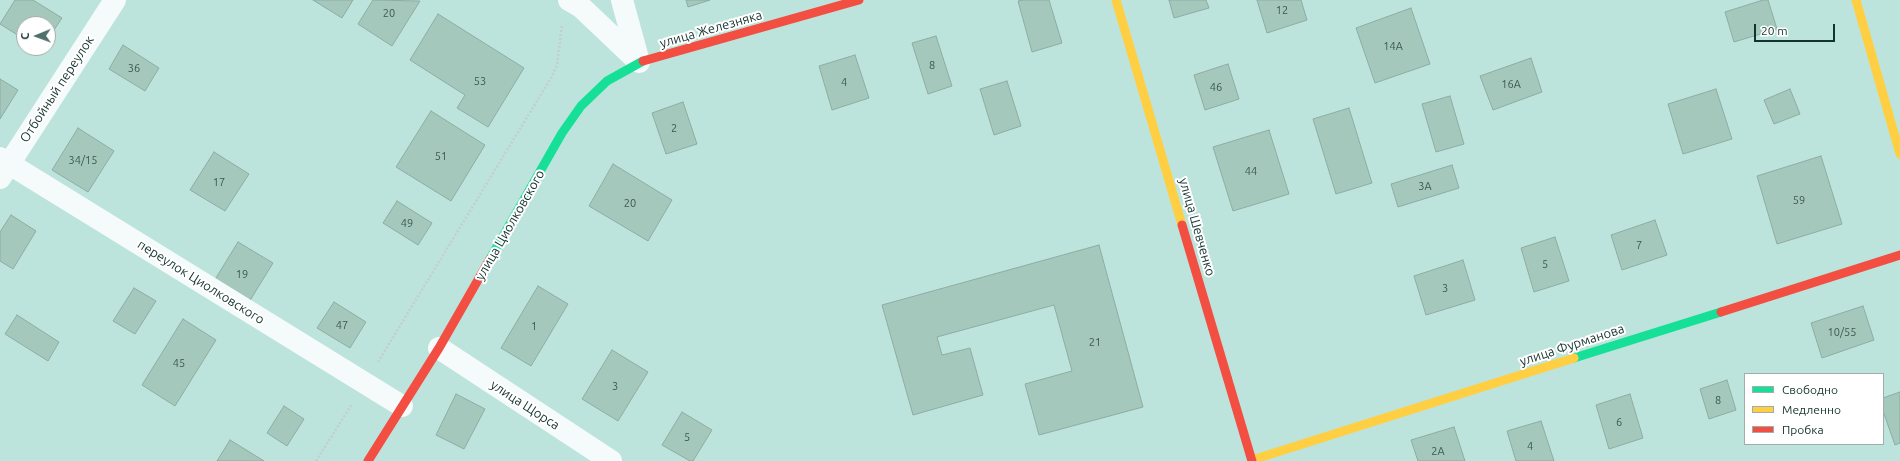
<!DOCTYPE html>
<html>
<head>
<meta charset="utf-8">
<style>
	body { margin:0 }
	#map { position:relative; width:1900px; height:461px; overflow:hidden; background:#bde4dc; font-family:Ubuntu,sans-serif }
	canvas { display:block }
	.legend { position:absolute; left:1744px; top:373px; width:140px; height:72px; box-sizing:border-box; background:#fff; border:1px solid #a1adab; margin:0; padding:5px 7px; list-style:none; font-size:12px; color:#15332e }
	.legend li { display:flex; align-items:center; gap:8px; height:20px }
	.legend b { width:20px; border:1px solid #a1adab }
	.north { position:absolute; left:16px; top:16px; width:40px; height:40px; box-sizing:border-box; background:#fff; border:1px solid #a1adab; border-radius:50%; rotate:269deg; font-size:11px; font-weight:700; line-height:16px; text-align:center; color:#15332e }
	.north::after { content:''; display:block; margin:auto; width:14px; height:18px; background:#50716b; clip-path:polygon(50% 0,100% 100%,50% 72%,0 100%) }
	.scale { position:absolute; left:1754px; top:24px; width:81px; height:18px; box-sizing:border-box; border:2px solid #15332e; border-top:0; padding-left:5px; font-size:12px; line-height:14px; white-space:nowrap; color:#15332e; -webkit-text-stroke:3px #fff; paint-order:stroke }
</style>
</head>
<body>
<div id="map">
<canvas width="1900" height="461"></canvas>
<ul class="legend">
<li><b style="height:5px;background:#16e098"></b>Свободно</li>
<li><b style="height:5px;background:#ffcf43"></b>Медленно</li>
<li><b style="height:5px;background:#f24e42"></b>Пробка</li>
</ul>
<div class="north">С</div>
<div class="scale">20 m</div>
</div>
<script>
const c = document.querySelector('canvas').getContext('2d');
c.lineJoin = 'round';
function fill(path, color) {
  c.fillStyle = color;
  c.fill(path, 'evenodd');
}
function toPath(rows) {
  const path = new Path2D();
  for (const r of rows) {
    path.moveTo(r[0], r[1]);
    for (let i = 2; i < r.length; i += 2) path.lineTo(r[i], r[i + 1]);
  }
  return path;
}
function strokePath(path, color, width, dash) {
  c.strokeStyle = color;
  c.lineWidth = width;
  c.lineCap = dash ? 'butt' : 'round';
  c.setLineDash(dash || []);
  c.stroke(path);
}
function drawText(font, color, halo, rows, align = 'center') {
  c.font = font + ' Ubuntu,sans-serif';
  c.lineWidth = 4;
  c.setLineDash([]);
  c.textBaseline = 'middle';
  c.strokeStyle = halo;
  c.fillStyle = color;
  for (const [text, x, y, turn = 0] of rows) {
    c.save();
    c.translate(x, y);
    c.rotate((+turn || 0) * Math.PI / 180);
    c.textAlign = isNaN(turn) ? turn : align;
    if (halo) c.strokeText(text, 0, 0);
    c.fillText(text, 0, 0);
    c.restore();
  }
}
const building = toPath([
	[15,0,33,0,62,18,48,39,48,24,24,24,24,39,0,24,15,0],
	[313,0,353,0,342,18,313,0],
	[373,0,420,1,392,46,358,24,373,0],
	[686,0,710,0,688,7,686,0],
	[1023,0,1049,0,1062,43,1032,52,1018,1,1023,0],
	[1169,0,1206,0,1209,8,1174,18,1169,0],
	[1257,0,1301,0,1307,20,1267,33,1257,0],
	[1763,0,1768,0,1777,29,1734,42,1725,12,1763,0],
	[1411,8,1430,64,1375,83,1356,28,1411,8],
	[438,14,524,68,488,127,457,108,465,95,410,60,438,14],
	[936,36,952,86,928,94,912,43,936,36],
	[123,45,159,68,145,91,109,69,123,45],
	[855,55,869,98,832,110,819,66,855,55],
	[1531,58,1542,92,1493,110,1480,76,1531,58],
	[1228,64,1239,99,1205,110,1194,75,1228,64],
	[0,79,18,90,0,119,0,79],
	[1007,81,1021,126,994,135,980,89,1007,81],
	[1716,89,1732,139,1683,154,1668,104,1716,89],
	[1790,89,1800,114,1774,124,1764,100,1790,89],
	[1450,96,1464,144,1436,152,1422,104,1450,96],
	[683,102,697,144,666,154,652,113,683,102],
	[1349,108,1372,183,1336,194,1313,119,1349,108],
	[431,111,485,145,451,201,396,167,431,111],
	[78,128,114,151,88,192,52,170,78,128],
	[1269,130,1289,194,1233,211,1213,147,1269,130],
	[214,152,249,174,225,211,190,190,214,152],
	[1821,156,1842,224,1777,244,1757,176,1821,156],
	[613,164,672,200,648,241,589,206,613,164],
	[1452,165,1459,188,1398,207,1391,184,1452,165],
	[397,201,432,223,418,245,383,223,397,201],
	[11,215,36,231,13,269,0,261,0,232,11,215],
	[1655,220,1667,255,1622,270,1611,235,1655,220],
	[1555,237,1569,281,1534,292,1521,248,1555,237],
	[238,242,273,263,246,307,211,286,238,242],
	[1099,245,1143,407,1039,435,1025,384,1072,371,1054,305,937,337,942,355,970,348,983,395,913,415,882,305,1099,245],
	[1463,260,1475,300,1426,315,1414,276,1463,260],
	[538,286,568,304,531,366,501,348,538,286],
	[134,288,156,301,135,334,113,321,134,288],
	[334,302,366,322,350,348,317,328,334,302],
	[1863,306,1874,340,1822,358,1811,323,1863,306],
	[17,315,59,342,48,361,5,334,17,315],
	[183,319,216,340,175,406,142,385,183,319],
	[612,350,648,372,618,421,582,399,612,350],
	[1727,380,1736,410,1709,419,1700,389,1727,380],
	[1900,392,1900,443,1895,445,1883,411,1883,398,1900,392],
	[456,394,485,409,464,449,436,435,456,394],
	[1630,394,1643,438,1609,449,1596,405,1630,394],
	[284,406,304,419,287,446,267,433,284,406],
	[682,412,712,430,693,461,690,461,662,445,682,412],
	[1541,421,1554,461,1516,461,1507,431,1541,421],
	[1454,427,1465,461,1418,461,1411,440,1454,427],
	[230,440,264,461,217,461,230,440]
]);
fill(building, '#a5c8bc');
strokePath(building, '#8faba2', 1);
strokePath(toPath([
	[378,362,551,78,557,65,562,25],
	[316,461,352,404]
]), '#c2cfcc', 2.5, [2, 2]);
strokePath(toPath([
	[569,0,581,7,639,62],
	[622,0,639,62],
	[0,158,402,406],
	[0,178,115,0],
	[439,348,611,461]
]), '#f5fbfa', 22);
strokePath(toPath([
	[490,259,562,133,581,106,607,81,643,61],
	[1574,358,1721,312]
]), '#16e098', 9);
strokePath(toPath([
	[1116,0,1182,225],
	[1856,0,1900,154],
	[1252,460,1574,358]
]), '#ffcf43', 9);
strokePath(toPath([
	[643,61,859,0],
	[1182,225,1252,461],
	[1721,312,1900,255],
	[368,461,439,348,490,259]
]), '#f24e42', 9);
drawText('11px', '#395852', null, [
	["12",1282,10],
	["20",389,13],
	["14А",1393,46],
	["8",932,65],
	["36",134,68],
	["53",480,81],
	["4",844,82],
	["16А",1511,84],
	["46",1216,87],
	["2",674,128],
	["51",441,156],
	["34/15",83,160],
	["44",1251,171],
	["17",219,182],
	["3А",1425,186],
	["59",1799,200],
	["20",630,203],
	["49",407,223],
	["7",1639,245],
	["5",1545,264],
	["19",242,274],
	["3",1445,288],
	["47",342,325],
	["1",534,326],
	["10/55",1842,332],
	["21",1095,342],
	["45",179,363],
	["3",615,386],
	["8",1718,400],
	["6",1619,422],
	["5",687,437],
	["4",1530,446],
	["2А",1438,451]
]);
drawText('13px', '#15332e', '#fff', [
	["улица Железняка",711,29,-16],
	["Отбойный переулок",57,89,-57],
	["улица Циолковского",510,225,-60],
	["улица Шевченко",1197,227,74],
	["переулок Циолковского",201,282,32],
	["улица Фурманова",1572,345,-18],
	["улица Щорса",525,405,33]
]);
</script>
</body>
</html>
